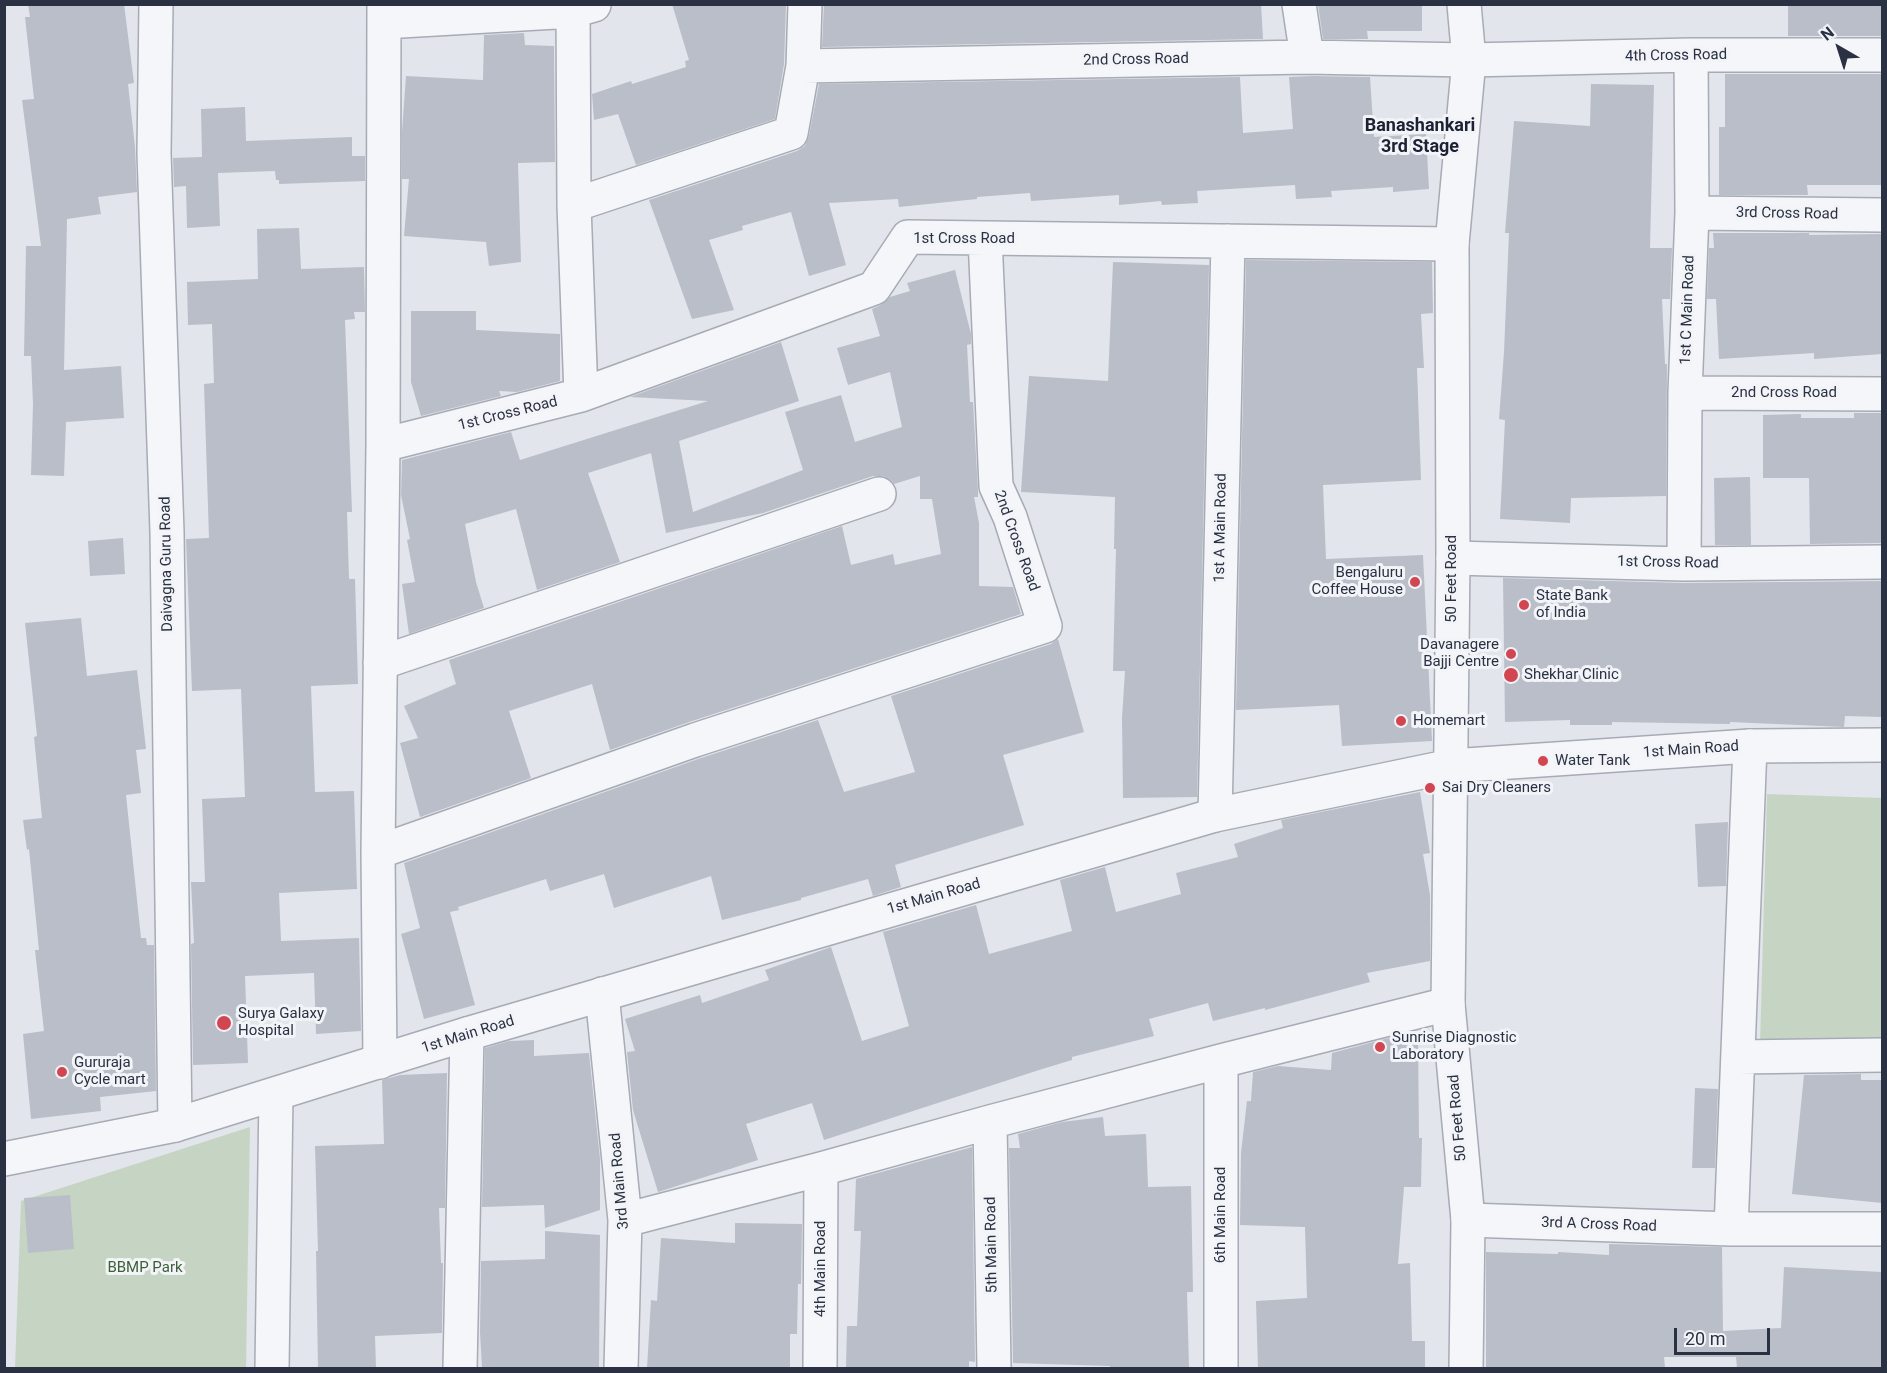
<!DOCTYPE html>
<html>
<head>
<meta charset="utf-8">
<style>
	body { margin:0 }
	#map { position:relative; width:1887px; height:1373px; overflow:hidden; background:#e2e5eb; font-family:Roboto,sans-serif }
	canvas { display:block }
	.frame { position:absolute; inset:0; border:6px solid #2a3143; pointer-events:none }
	.north { position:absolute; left:1809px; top:18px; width:60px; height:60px; -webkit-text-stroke:4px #f2f4f8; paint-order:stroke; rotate:321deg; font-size:16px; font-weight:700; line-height:24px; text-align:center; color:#2a3143 }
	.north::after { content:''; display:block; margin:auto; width:21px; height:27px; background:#2a3143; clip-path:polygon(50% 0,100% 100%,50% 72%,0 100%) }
	.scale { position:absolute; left:1674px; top:1328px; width:96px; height:27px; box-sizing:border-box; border:3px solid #2a3143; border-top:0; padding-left:8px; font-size:18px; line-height:21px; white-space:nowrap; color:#2a3143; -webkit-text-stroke:4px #f2f4f8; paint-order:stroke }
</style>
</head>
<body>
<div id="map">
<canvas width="1887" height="1373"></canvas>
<div class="frame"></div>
<div class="north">N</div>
<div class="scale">20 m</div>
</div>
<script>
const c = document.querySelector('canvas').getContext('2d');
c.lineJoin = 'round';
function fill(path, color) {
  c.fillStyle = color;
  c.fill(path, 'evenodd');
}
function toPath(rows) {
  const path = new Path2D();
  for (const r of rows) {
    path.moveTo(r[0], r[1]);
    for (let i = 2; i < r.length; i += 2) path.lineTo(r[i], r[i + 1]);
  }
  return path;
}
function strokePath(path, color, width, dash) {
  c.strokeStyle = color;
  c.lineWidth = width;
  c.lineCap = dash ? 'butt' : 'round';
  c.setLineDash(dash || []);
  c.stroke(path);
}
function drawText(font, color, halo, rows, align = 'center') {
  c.font = font + ' Roboto,sans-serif';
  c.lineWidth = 6;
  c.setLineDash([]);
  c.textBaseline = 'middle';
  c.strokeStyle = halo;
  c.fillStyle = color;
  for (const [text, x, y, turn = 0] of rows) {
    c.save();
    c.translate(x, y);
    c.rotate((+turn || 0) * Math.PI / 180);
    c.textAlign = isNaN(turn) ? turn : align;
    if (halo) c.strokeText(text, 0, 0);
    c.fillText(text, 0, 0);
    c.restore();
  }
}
fill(toPath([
	[1767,794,1882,798,1882,1046,1760,1044],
	[250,1127,246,1368,15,1368,21,1201]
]), '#c6d5c3');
fill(toPath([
	[28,4,124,4,134,83,128,84,135,147,137,192,98,197,101,214,67,219,64,370,121,366,124,418,66,422,64,476,31,475,33,404,31,356,24,356,26,246,41,246,22,100,34,99,25,17,30,17],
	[672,4,786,4,784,64,775,119,636,165,618,114,594,120,592,94,631,81,632,84,686,67,685,61,689,60],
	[824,4,1261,4,1263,39,822,47],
	[1318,4,1422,4,1422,31,1367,31,1368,39,1323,39],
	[1788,4,1882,4,1882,36,1788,36],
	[524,33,525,45,554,46,555,162,518,163,521,262,489,266,486,242,404,236,409,179,402,179,402,132,406,76,483,80,484,35],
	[1725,74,1882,74,1882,185,1807,185,1808,195,1719,195,1719,127,1725,127],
	[1313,76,1370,77,1374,137,1426,134,1429,189,1393,192,1393,187,1331,191,1332,197,1296,199,1295,185,1197,191,1198,203,1162,205,1161,201,1119,205,1119,195,1031,201,1030,193,977,197,977,199,899,207,898,199,829,203,846,265,809,276,791,212,742,226,743,230,709,240,734,310,692,319,649,200,797,151,805,146,809,136,819,84,1240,77,1243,133,1293,129,1289,77],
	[1591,84,1654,85,1650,248,1672,248,1670,299,1662,299,1665,364,1667,364,1666,496,1571,498,1570,523,1500,519,1505,420,1499,419,1504,352,1509,233,1505,233,1514,121,1590,126],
	[245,107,246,141,352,137,352,156,365,156,365,181,279,184,279,180,276,180,275,171,218,173,220,226,187,228,186,186,174,187,173,158,202,157,201,109],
	[299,228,301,269,364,267,365,312,354,312,355,319,345,320,352,512,347,512,349,579,355,579,358,684,311,686,315,792,354,791,357,889,279,893,281,941,359,938,361,1031,316,1034,314,973,245,976,248,1063,193,1065,191,944,194,943,191,882,205,882,202,799,245,797,241,689,192,691,186,539,209,538,204,384,214,383,212,324,188,325,187,282,258,279,257,229],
	[1713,233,1809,233,1809,235,1882,234,1882,354,1814,359,1814,353,1719,359,1716,299,1707,299,1709,248,1714,248],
	[1246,260,1432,262,1433,313,1421,314,1424,368,1417,368,1421,480,1323,485,1326,559,1423,555,1432,741,1342,746,1339,705,1236,710],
	[1113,262,1209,265,1197,797,1123,798,1122,718,1125,671,1113,671,1116,549,1114,549,1115,497,1021,492,1029,376,1108,381],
	[955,270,971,334,971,344,967,345,970,402,973,402,978,491,978,497,974,497,979,523,979,586,1013,587,1021,614,689,722,610,750,592,684,509,711,531,778,420,817,400,743,418,738,404,706,456,684,449,660,842,526,851,565,893,554,895,565,941,554,932,499,920,499,920,476,894,484,891,480,883,476,873,476,763,513,666,533,651,453,588,473,620,562,537,590,516,509,465,524,476,582,484,608,409,634,402,584,415,582,407,540,410,539,401,495,402,460,511,432,520,460,708,401,630,397,781,342,799,401,679,441,693,512,803,470,785,412,841,395,855,442,902,427,890,372,848,385,837,348,880,336,872,309,881,305,890,297,910,291,907,283],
	[411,311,476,311,476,330,560,334,560,381,517,392,499,391,501,396,421,416,411,382],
	[1854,413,1882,413,1882,543,1810,544,1809,478,1763,478,1763,415,1801,414,1801,418,1854,418],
	[1750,477,1751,545,1715,545,1714,478],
	[123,538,125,574,90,576,88,541],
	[1503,578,1684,583,1882,581,1882,717,1845,716,1844,727,1730,722,1730,724,1612,722,1612,725,1570,725,1570,720,1505,722],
	[81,618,87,676,137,670,146,749,136,750,141,793,126,795,141,938,146,938,147,945,154,945,156,1091,100,1097,101,1111,31,1119,23,1034,44,1031,35,950,39,950,29,849,27,850,23,820,42,818,34,737,37,736,25,623],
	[1058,639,1084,732,1003,755,1024,825,895,865,901,887,873,896,868,879,801,898,801,900,722,920,711,876,614,908,604,874,550,891,546,879,458,907,459,910,450,912,475,1005,424,1019,401,934,420,928,404,863,701,758,818,720,844,792,915,772,891,696,1051,644],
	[1420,792,1430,853,1423,854,1430,895,1430,961,1367,973,1370,982,1265,1010,1265,1008,1213,1021,1208,1003,1149,1019,1154,1036,1072,1057,1072,1060,1039,1070,824,1140,812,1103,746,1124,758,1160,658,1192,633,1110,627,1052,635,1051,625,1019,700,995,702,1003,769,980,765,970,831,947,862,1041,909,1026,883,932,976,905,989,954,1072,931,1060,880,1105,867,1116,912,1181,894,1176,873,1238,857,1234,844,1283,828,1281,820],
	[1728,822,1726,886,1698,887,1695,824],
	[1400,1035,1418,1035,1419,1138,1422,1138,1421,1187,1404,1187,1398,1264,1410,1263,1412,1341,1425,1341,1425,1368,1258,1368,1256,1301,1307,1298,1305,1227,1240,1225,1241,1153,1247,1101,1251,1101,1253,1072,1278,1066,1331,1070,1332,1053],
	[534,1040,534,1056,589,1053,600,1159,600,1210,545,1228,544,1205,482,1207,485,1048,509,1041],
	[447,1073,445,1208,439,1208,441,1263,443,1263,442,1333,375,1336,376,1368,318,1368,316,1251,318,1251,315,1146,384,1144,382,1080,400,1075],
	[1861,1074,1861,1080,1882,1080,1882,1203,1792,1194,1804,1075],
	[1695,1088,1718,1089,1715,1168,1692,1168],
	[1103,1117,1105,1136,1146,1134,1148,1187,1191,1186,1193,1292,1187,1292,1189,1368,1110,1368,1110,1366,1013,1363,1009,1148,1020,1148,1018,1134,1062,1122],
	[972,1147,975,1362,969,1361,969,1368,846,1368,847,1326,857,1326,861,1231,854,1231,856,1179],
	[70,1195,74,1249,28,1253,24,1198],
	[735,1223,802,1224,801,1284,798,1284,797,1334,790,1334,790,1368,647,1368,651,1300,657,1301,661,1238,735,1243],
	[545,1231,600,1235,599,1368,482,1368,480,1332,481,1261,545,1259],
	[1609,1244,1722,1247,1723,1331,1781,1328,1784,1267,1882,1272,1882,1368,1737,1368,1736,1357,1664,1357,1665,1368,1486,1368,1486,1252,1558,1254,1558,1252,1609,1255]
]), '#b9bec8');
const minor = toPath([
	[156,4,154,153,167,532,175,1125],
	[573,4,574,205,581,395],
	[1299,4,1307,57],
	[384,22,573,11,594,5],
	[803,66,1307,57,1469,60,1691,55,1882,55],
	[574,205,791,133,803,66,805,4],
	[1692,213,1882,215],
	[1685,393,1882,394],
	[383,445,581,395,874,288,908,237,1452,244],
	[1453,558,1684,564,1882,562],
	[1684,564,1685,393,1692,213,1691,55],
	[380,663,879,494],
	[1215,815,1228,241],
	[378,852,695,740,1045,626,1010,517,996,486,985,238],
	[602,994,625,1220,621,1368],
	[1738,1057,1882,1055],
	[380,1062,378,852,383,445,384,4],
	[990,1122,994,1368],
	[625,1220,821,1169,990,1122,1221,1061,1448,1004],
	[1468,1220,1731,1229,1882,1229],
	[1731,1229,1750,746],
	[272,1368,276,1094],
	[460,1368,467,1034],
	[820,1368,821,1169],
	[1221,1368,1221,1061]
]);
const tertiary = toPath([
	[1464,4,1469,60,1452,244,1453,558,1448,1004,1468,1220,1466,1368],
	[4,1159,175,1125,467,1034,1215,815,1451,766,1750,746,1882,745]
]);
strokePath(minor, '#a7abb5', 36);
strokePath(tertiary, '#a7abb5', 36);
strokePath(minor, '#f5f6f9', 33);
strokePath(tertiary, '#f5f6f9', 33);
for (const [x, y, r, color] of [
	[1415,582,6,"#d14651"],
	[1524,605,6,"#d14651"],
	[1511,654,6,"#d14651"],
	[1511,675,8,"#d14651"],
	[1401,721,6,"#d14651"],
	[1543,761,6,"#d14651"],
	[1430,788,6,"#d14651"],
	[224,1023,8,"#d14651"],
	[1380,1047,6,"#d14651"],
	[62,1072,6,"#d14651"]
]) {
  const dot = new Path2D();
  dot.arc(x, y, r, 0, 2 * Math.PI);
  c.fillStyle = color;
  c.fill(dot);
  strokePath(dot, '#f2f4f8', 2);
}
drawText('15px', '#2a3143', '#f2f4f8', [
	["4th Cross Road",1676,56,-1],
	["2nd Cross Road",1136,60,-1],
	["3rd Cross Road",1787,214,1],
	["1st Cross Road",964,239],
	["1st C Main Road",1688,310,-88],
	["2nd Cross Road",1784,393],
	["1st Cross Road",508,414,-14],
	["1st A Main Road",1221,528,-89],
	["2nd Cross Road",1016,541,70],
	["1st Cross Road",1668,563,1],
	["Daivagna Guru Road",167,564,-91],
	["50 Feet Road",1452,579,-90],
	["1st Main Road",1691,750,-4],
	["1st Main Road",934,897,-16],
	["1st Main Road",468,1035,-17],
	["50 Feet Road",1458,1118,-95],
	["3rd Main Road",620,1181,-95],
	["6th Main Road",1221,1215,-90],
	["3rd A Cross Road",1599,1225,2],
	["5th Main Road",992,1245,-91],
	["4th Main Road",821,1269,-90]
]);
drawText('15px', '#2a3143', '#f2f4f8', [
	["Bengaluru",1403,573,"right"],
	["Coffee House",1403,590,"right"],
	["State Bank",1536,596],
	["of India",1536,613],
	["Davanagere",1499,645,"right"],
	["Bajji Centre",1499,662,"right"],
	["Shekhar Clinic",1524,675],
	["Homemart",1413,721],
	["Water Tank",1555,761],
	["Sai Dry Cleaners",1442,788],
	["Surya Galaxy",238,1014],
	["Hospital",238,1031],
	["Sunrise Diagnostic",1392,1038],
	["Laboratory",1392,1055],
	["Gururaja",74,1063],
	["Cycle mart",74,1080]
], 'left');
drawText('15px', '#3b5f37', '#f2f4f8', [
	["BBMP Park",145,1268]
]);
drawText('bold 18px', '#1c2234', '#f2f4f8', [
	["Banashankari",1420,126],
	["3rd Stage",1420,147]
]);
</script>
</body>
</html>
